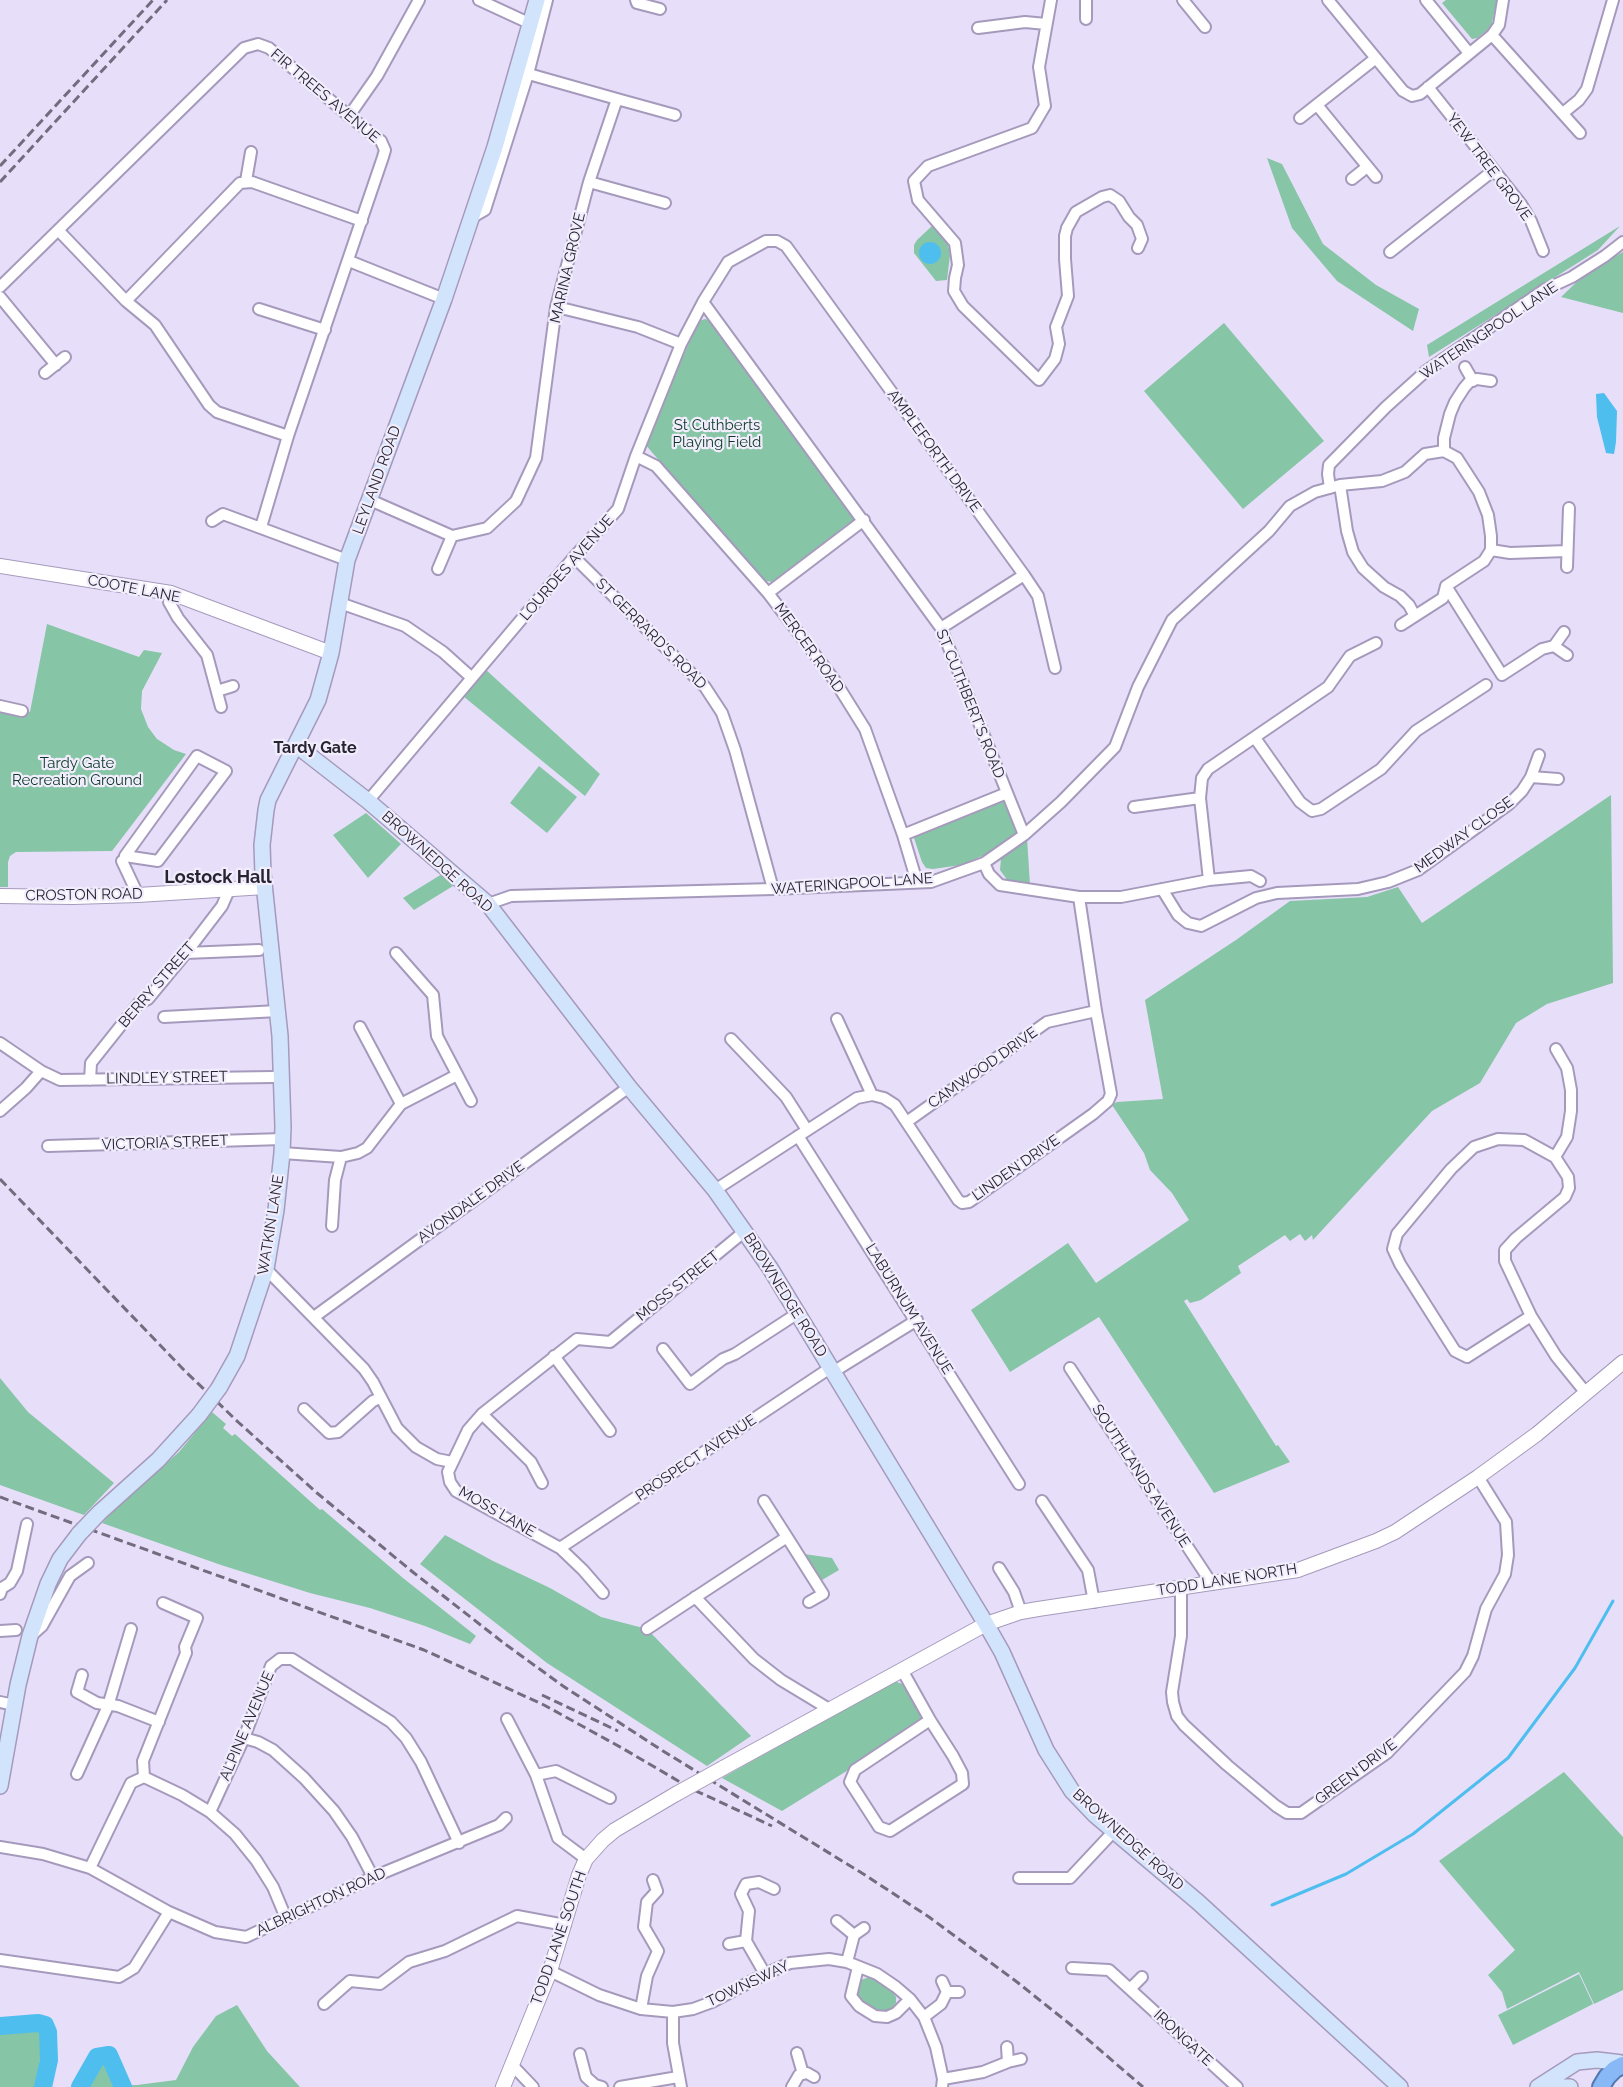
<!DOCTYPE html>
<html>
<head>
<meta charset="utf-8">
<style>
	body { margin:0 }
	canvas { display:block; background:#e7defa }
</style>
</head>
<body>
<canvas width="1623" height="2087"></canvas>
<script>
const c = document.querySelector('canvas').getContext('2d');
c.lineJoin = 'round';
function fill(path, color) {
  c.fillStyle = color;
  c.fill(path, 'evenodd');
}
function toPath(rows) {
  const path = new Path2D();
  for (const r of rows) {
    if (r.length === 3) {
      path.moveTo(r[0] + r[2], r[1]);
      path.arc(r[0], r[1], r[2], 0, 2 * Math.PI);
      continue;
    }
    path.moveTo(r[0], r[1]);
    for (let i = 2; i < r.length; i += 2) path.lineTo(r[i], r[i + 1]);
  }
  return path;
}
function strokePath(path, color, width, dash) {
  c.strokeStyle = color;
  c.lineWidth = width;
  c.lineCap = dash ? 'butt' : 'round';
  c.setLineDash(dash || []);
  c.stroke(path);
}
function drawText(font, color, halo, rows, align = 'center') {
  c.font = font + ' Raleway,sans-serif';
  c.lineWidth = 4.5;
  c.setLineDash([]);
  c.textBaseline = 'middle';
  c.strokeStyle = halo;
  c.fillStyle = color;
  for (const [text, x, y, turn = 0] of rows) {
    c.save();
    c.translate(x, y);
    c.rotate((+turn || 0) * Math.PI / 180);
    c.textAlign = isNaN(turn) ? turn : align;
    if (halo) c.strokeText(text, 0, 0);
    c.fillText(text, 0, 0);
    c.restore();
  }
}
fill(toPath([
	[1446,0,1497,0,1491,27,1477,38,1472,39,1442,3],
	[1267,158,1282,164,1323,244,1376,285,1419,309,1413,331,1337,281,1292,228],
	[933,225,948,244,950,255,947,280,936,281,914,253,914,245,917,240],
	[1620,226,1598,250,1429,357,1427,345],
	[1623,252,1623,313,1561,297,1587,272],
	[705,319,711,321,854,517,853,520,772,582,762,580,644,443,699,321],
	[1224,323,1324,441,1243,509,1144,391],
	[47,624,139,657,144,650,162,653,142,691,141,709,148,727,157,739,174,750,186,754,112,851,16,852,10,856,8,862,8,887,0,887,0,706,30,712],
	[485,669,600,774,585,796,463,696],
	[539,766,577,797,547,833,510,803],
	[1611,795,1613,983,1547,1004,1516,1023,1480,1083,1432,1111,1313,1240,1312,1235,1305,1241,1300,1234,1290,1241,1285,1235,1238,1266,1241,1273,1201,1300,1190,1303,1187,1299,1184,1301,1276,1446,1278,1445,1290,1462,1214,1493,1099,1317,1010,1372,971,1310,1068,1243,1096,1283,1189,1220,1172,1193,1150,1170,1144,1153,1112,1105,1117,1102,1163,1099,1145,1000,1236,940,1290,901,1367,897,1398,887,1422,923],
	[1004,800,1018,834,989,853,961,865,933,869,926,868,922,862,913,835],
	[366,813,401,844,368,878,333,835],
	[1027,838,1030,885,1008,881,1000,870,1001,858],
	[442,874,453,886,414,910,403,898],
	[0,1378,28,1412,114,1483,84,1515,0,1485],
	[212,1412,226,1424,223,1428,232,1436,235,1434,320,1510,322,1509,403,1578,476,1636,470,1644,425,1626,370,1608,310,1593,221,1565,102,1523,122,1502,179,1452],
	[445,1535,493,1561,550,1588,601,1617,647,1629,751,1736,707,1766,547,1663,420,1564],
	[804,1554,832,1558,839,1570,822,1580],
	[894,1681,905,1685,922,1715,919,1722,845,1772,782,1811,722,1778],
	[1564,1772,1623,1837,1623,1990,1594,2004,1579,1972,1507,2009,1502,1992,1488,1975,1515,1950,1439,1861],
	[1579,1974,1593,2004,1513,2045,1498,2015],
	[869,1977,891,1990,896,1997,896,2003,888,2012,877,2012,866,2007,857,1996,861,1980],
	[237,2005,267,2051,300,2087,86,2087,91,2076,102,2061,108,2061,119,2085,137,2085,176,2080,193,2047,216,2016],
	[40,2028,44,2038,35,2087,0,2087,0,2032]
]), '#86c5a5');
fill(toPath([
	[930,253,11],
	[1604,393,1617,411,1616,442,1614,454,1606,453,1597,417,1596,394]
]), '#4ebeef');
strokePath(toPath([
	[1272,1905,1346,1874,1413,1834,1508,1758,1575,1668,1613,1601]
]), '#4ebeef', 3);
strokePath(toPath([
	[0,2026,38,2023,45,2025,48,2032,49,2060,43,2087],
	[80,2087,97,2057,109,2055,123,2087]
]), '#4ebeef', 18);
const minor = toPath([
	[479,0,531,24],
	[636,0,637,3,660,9],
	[1051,0,1039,67,1045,106,1032,128,928,166,914,181,918,200,955,243,958,265,955,278,954,291,963,306,1039,380,1055,359,1059,344,1056,327,1068,296,1065,259,1065,236,1067,228,1076,212,1102,197,1110,195,1119,201,1129,217,1137,225,1142,239,1138,248],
	[1086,0,1086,19],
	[1183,0,1205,27],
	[1328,0,1403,91,1412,96,1420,94,1492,35,1499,25,1503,0],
	[1426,0,1469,53],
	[978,28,1025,22,1046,24],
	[1492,35,1580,133],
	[1428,87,1521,204,1531,221,1543,251],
	[617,99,675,115],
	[1317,105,1376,177],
	[1563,113,1579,100,1587,89,1613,0],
	[349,116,377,76,419,0],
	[1300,118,1376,58],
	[1352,179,1367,167],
	[246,181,251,152],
	[589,182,665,203],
	[471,218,485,210,528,74,547,0],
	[58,230,126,301,155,325,209,405,217,412,288,436],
	[1390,252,1494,170],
	[349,261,444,299],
	[0,287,244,48,258,44,269,48,349,116,381,141,385,150,383,157,288,436,261,527],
	[0,297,56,365],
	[126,301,240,183,252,182,362,221],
	[703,302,941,628,1024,835],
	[259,309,325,330],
	[565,309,638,327,681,344],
	[1465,367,1473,381],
	[45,373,65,357],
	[1444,451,1444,438,1450,414,1455,402,1464,388,1470,381,1477,379,1491,381],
	[636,456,656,466,768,593,835,681,865,729,903,835,917,882],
	[1340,485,1347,531,1353,552,1363,568,1384,587,1400,596,1409,605,1415,616],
	[1330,488,1328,474,1329,465,1386,407,1426,371,1544,290,1572,277,1605,256,1623,242],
	[370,500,452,536,487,528,516,501,536,458,556,307,589,182,617,99,518,71],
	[212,521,223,514,347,560],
	[1491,550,1510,553,1567,551],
	[574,557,705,687,722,713,735,750,773,889],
	[1567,567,1569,508],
	[438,569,452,536],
	[1446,586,1502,675,1542,649,1554,646,1564,632],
	[171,593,169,602,178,618,207,655,221,707],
	[768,593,864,520],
	[340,603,405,626,443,652,472,678],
	[941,628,1024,575],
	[1554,646,1567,655],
	[217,691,233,686],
	[0,706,22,711],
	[1255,738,1300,802,1312,811,1321,809,1381,769,1416,731,1486,685],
	[197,756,226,771,158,861,125,856,197,756],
	[1531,777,1558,779],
	[368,801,574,557,618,509,636,456,681,344,703,302,728,262,766,241,777,241,786,246,1024,575,1038,596,1055,668],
	[1134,807,1200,798],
	[903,835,1007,793],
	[122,861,138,895],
	[984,863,989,874,1000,885,1079,897,1121,897,1209,880,1251,876,1260,881],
	[1209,880,1200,798,1202,778,1208,769,1328,687,1350,656,1376,643],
	[1162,889,1178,915,1188,923,1201,926,1256,898,1277,893,1358,889,1388,882,1418,870,1509,804,1522,791,1531,777,1539,755],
	[488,904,511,896,773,889,931,882,984,863,1024,835,1061,802,1115,747,1138,687,1172,620,1269,531,1290,506,1315,492,1340,485,1382,481,1405,472,1425,454,1444,451,1457,458,1479,492,1488,515,1491,536,1491,550,1484,561,1446,586,1443,598,1401,625],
	[186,953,259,950],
	[396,953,433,995,437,1036,471,1101],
	[164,1017,278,1011],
	[837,1019,872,1095],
	[360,1027,401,1104],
	[731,1039,786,1097,807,1130],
	[0,1043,41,1071,60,1080,274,1077],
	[1556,1049,1567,1068,1571,1090,1571,1111,1567,1137,1555,1157,1568,1177,1569,1188,1565,1197,1516,1238,1505,1250,1505,1261,1531,1316,1556,1356,1586,1393],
	[90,1080,91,1063,138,1004,148,999,186,953,222,906,229,890],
	[0,1111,26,1088,41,1071],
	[908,1121,1047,1022,1096,1011],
	[798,1136,1019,1484],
	[48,1146,283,1139],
	[282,1153,341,1157,358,1153,367,1148,401,1104,457,1075],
	[715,1190,857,1098,872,1095,884,1098,895,1105,958,1200,962,1203,969,1202,1093,1114,1108,1101,1111,1094,1096,1011,1079,897],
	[332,1226,335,1180,341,1157],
	[266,1269,364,1369,373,1382,397,1428,416,1447,437,1459,452,1462],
	[1531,1316,1467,1357,1455,1351,1400,1264,1393,1249,1397,1234,1451,1169,1474,1147,1498,1139,1524,1140,1555,1157],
	[314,1317,629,1087],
	[663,1349,690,1384,723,1359,735,1354,798,1313],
	[554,1356,610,1431],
	[1070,1368,1212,1584],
	[833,1372,917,1320],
	[304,1409,329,1433,338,1432,373,1401,380,1398],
	[482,1414,531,1462,542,1483],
	[764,1501,787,1537],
	[1042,1501,1088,1570,1094,1602],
	[560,1548,830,1368],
	[999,1568,1014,1592,1021,1612],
	[1181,1588,1181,1636,1172,1692,1173,1702,1177,1716,1184,1725,1227,1765,1276,1806,1287,1813,1301,1813,1387,1753,1465,1672,1473,1656,1486,1609,1505,1574,1508,1555,1506,1522,1478,1477],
	[603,1593,583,1570,560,1548,456,1491,450,1482,448,1472,468,1430,482,1414,577,1339,610,1342,745,1231],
	[0,1594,2,1588,10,1583,17,1571,27,1524],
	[695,1597,754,1659,781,1680,829,1709],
	[647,1629,787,1537,823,1594,809,1602],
	[0,1631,16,1630],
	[33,1634,42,1626,70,1576,88,1563],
	[902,1670,930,1720,953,1756,962,1773,963,1784,890,1831,879,1827,850,1782,855,1770,930,1720],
	[82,1675,77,1692,97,1703,118,1706,159,1722],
	[0,1702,14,1705],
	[507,1719,536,1775,558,1838,586,1859],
	[244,1738,258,1742,273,1750,304,1778,334,1811,352,1837,373,1877],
	[77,1774,108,1706,131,1629],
	[536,1775,556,1771,610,1798],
	[144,1777,143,1761,186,1653,185,1647,197,1618,163,1603],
	[210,1812,244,1738,271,1666,280,1659,292,1659,391,1722,406,1738,421,1762,459,1843],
	[0,1847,43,1854,90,1868,169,1912,215,1932,246,1937,373,1877,499,1825,506,1818],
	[90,1868,131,1783,144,1777,182,1795,210,1812,235,1834,256,1860,273,1887,286,1918],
	[1019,1878,1070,1878,1114,1831],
	[837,1921,854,1935,864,1928],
	[729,1944,746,1941],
	[0,1960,119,1977,134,1968,169,1912],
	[847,1962,854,1935],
	[858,1967,851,1996,859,2006,875,2016,887,2017,896,2013,910,1999],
	[1072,1968,1109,1970,1237,2087],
	[550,1971,599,1995,641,2009,673,2012,693,2009,712,2002,765,1974,790,1963,829,1959,847,1962,877,1974,896,1987,910,1999,924,2017,936,2047,943,2079,942,2087],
	[765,1974,746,1941,749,1911,741,1894,746,1884,759,1882,774,1889],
	[942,1981,947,1992,959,1992],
	[1130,1989,1142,1977],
	[324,2004,350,1981,380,1984,409,1962,445,1951,517,1916,565,1925],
	[641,2009,647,1976,658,1951,644,1927,647,1902,657,1891,653,1880],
	[673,2012,673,2043,681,2087],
	[924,2017,941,2004,947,1992],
	[1007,2047,1008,2062,1021,2059],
	[797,2053,803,2074],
	[580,2054,586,2077,595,2085,602,2087],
	[512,2065,533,2087],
	[943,2079,983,2072,1008,2062],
	[620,2087,678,2077],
	[792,2087,799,2075,807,2073,814,2077]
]);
const tertiary = toPath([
	[0,566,171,593,331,653],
	[0,896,73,897,138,895,265,887],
	[723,1768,986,1624,1021,1612,1038,1609,1298,1570,1376,1541,1395,1532,1478,1477,1537,1434,1623,1362],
	[503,2087,550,1971,579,1875,586,1859,603,1840,615,1830,676,1794]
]);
const secondary = toPath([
	[296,745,368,801,488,904,629,1087,715,1190,770,1268,986,1624,1002,1652,1046,1750,1072,1791,1095,1815,1198,1902,1400,2087],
	[219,1388,237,1356,266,1269,276,1210,282,1153,283,1127,280,1036,263,874,262,845,266,810,268,800,318,700,331,653,347,560,444,299,495,147,537,0],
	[99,1513,158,1460,199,1415],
	[0,1786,18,1685,30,1636,48,1584,60,1559,79,1534],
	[1538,2087,1577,2062,1597,2060,1623,2063],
	[1538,2087,1570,2087]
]);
const trunk = toPath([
	[1601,2087,1607,2077,1615,2069,1623,2065]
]);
strokePath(minor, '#a69abc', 14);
strokePath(tertiary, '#a69abc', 16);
strokePath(secondary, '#a69abc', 18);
strokePath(trunk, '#5378af', 20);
strokePath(minor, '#fff', 10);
strokePath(tertiary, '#fff', 14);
strokePath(secondary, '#d2e4fb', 15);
strokePath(trunk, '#88b8f6', 16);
strokePath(toPath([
	[0,166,153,0],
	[0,182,167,0],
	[0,1179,185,1371,238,1422,317,1493,414,1573,505,1644,563,1686,663,1751,865,1875,929,1917,1017,1982,1071,2025,1143,2087],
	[0,1497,424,1650,544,1705,622,1748,692,1789,772,1826],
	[542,1695,618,1731]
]), '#726c7e', 3, [9, 4.5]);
const tertiaryBridge = toPath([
	[676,1794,723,1768]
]);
const secondaryBridge = toPath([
	[199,1415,219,1388],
	[79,1534,99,1513]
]);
strokePath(tertiaryBridge, '#a69abc', 16, []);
strokePath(secondaryBridge, '#a69abc', 18, []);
strokePath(tertiaryBridge, '#fff', 14);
strokePath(secondaryBridge, '#d2e4fb', 15);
drawText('15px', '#282431', '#f2edfc', [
	["FIR TREES AVENUE",325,96,40],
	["YEW TREE GROVE",1489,167,53],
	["MARINA GROVE",568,268,-77],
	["WATERINGPOOL LANE",1489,331,-34],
	["AMPLEFORTH DRIVE",934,451,54],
	["LEYLAND ROAD",377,480,-70],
	["LOURDES AVENUE",567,568,-49],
	["COOTE LANE",134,589,11],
	["ST GERRARD'S ROAD",651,634,45],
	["MERCER ROAD",809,648,54],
	["ST CUTHBERT'S ROAD",970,704,68],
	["MEDWAY CLOSE",1464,835,-36],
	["BROWNEDGE ROAD",437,862,42],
	["WATERINGPOOL LANE",852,884,-4],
	["CROSTON ROAD",84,895,-1],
	["BERRY STREET",157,985,-49],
	["CAMWOOD DRIVE",983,1068,-35],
	["LINDLEY STREET",167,1078,-1],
	["VICTORIA STREET",165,1143,-2],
	["LINDEN DRIVE",1016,1168,-35],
	["AVONDALE DRIVE",471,1202,-36],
	["WATKIN LANE",271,1225,-81],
	["MOSS STREET",678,1286,-39],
	["BROWNEDGE ROAD",785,1295,58],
	["LABURNUM AVENUE",909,1309,58],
	["PROSPECT AVENUE",696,1458,-34],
	["SOUTHLANDS AVENUE",1141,1476,57],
	["MOSS LANE",497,1512,30],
	["TODD LANE NORTH",1227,1580,-9],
	["ALPINE AVENUE",247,1726,-67],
	["GREEN DRIVE",1356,1772,-37],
	["BROWNEDGE ROAD",1128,1840,42],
	["ALBRIGHTON ROAD",321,1902,-25],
	["TODD LANE SOUTH",559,1938,-71],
	["TOWNSWAY",748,1984,-25],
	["IRONGATE",1183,2038,43]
]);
drawText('15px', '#0b3a26', '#f2edfc', [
	["St Cuthberts",717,425],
	["Playing Field",717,442],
	["Tardy Gate",77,763],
	["Recreation Ground",77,780]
]);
drawText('bold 16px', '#282431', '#f2edfc', [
	["Tardy Gate",315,748]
]);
drawText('bold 18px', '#282431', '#f2edfc', [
	["Lostock Hall",218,878]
]);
</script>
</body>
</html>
